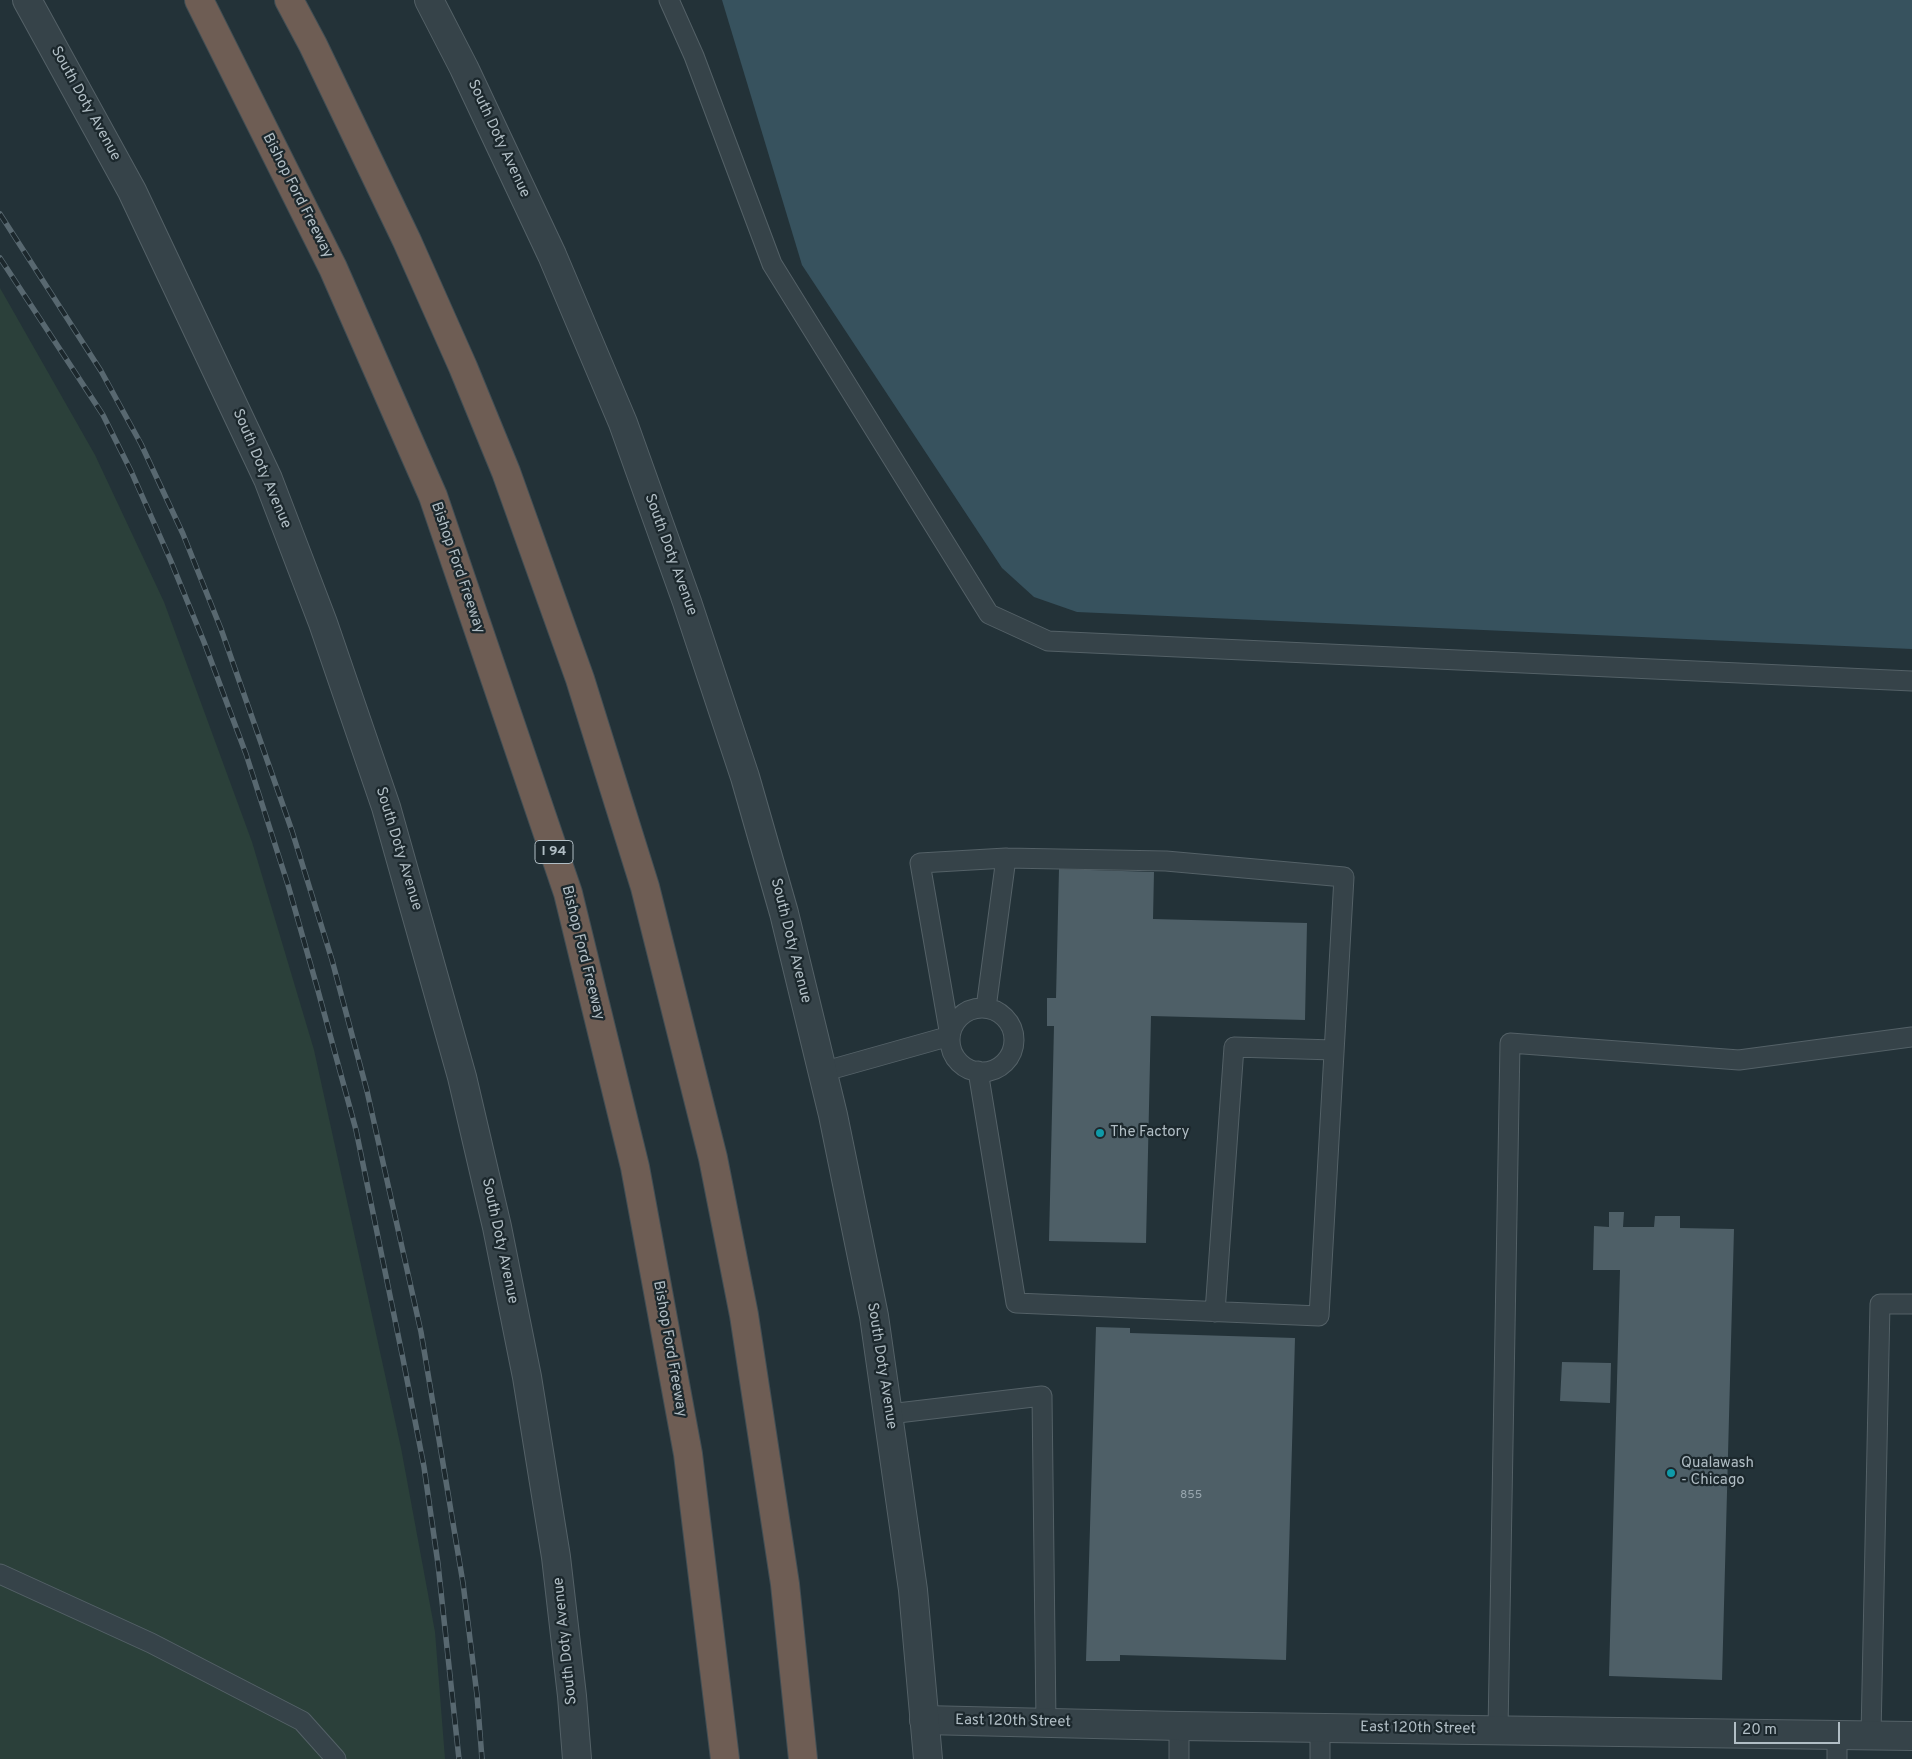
<!DOCTYPE html>
<html>
<head>
<meta charset="utf-8">
<style>
	body { margin:0 }
	#map { position:relative; width:1912px; height:1759px; overflow:hidden; background:#233238; font-family:Overpass,sans-serif }
	canvas { display:block }
	.scale { position:absolute; left:1734px; top:1722px; width:106px; height:22px; box-sizing:border-box; border:2px solid #b1bec5; border-top:0; padding-left:6px; font-size:15px; line-height:18px; white-space:nowrap; color:#b1bec5; -webkit-text-stroke:4px #1c282d; paint-order:stroke }
</style>
</head>
<body>
<div id="map">
<canvas width="1912" height="1759"></canvas>
<div class="scale">20 m</div>
</div>
<script>
const c = document.querySelector('canvas').getContext('2d');
c.lineJoin = 'round';
function fill(path, color) {
  c.fillStyle = color;
  c.fill(path, 'evenodd');
}
function toPath(rows) {
  const path = new Path2D();
  for (const r of rows) {
    if (r.length === 3) {
      path.moveTo(r[0] + r[2], r[1]);
      path.arc(r[0], r[1], r[2], 0, 2 * Math.PI);
      continue;
    }
    path.moveTo(r[0], r[1]);
    for (let i = 2; i < r.length; i += 2) path.lineTo(r[i], r[i + 1]);
  }
  return path;
}
function strokePath(path, color, width, dash) {
  c.strokeStyle = color;
  c.lineWidth = width;
  c.lineCap = dash ? 'butt' : 'round';
  c.setLineDash(dash || []);
  c.stroke(path);
}
function drawText(font, color, halo, rows, align = 'center') {
  c.font = font + ' Overpass,sans-serif';
  c.lineWidth = 4.5;
  c.setLineDash([]);
  c.textBaseline = 'middle';
  c.strokeStyle = halo;
  c.fillStyle = color;
  for (const [text, x, y, turn = 0] of rows) {
    c.save();
    c.translate(x, y);
    c.rotate((+turn || 0) * Math.PI / 180);
    c.textAlign = isNaN(turn) ? turn : align;
    if (halo) c.strokeText(text, 0, 0);
    c.fillText(text, 0, 0);
    c.restore();
  }
}
fill(toPath([
	[0,288,95,455,164,602,252,842,314,1050,401,1448,435,1632,445,1759,0,1759]
]), '#2b403a');
fill(toPath([
	[722,0,1912,0,1912,649,1077,612,1034,597,1002,568,802,265]
]), '#37525e');
fill(toPath([
	[1059,869,1154,872,1153,919,1307,923,1305,1020,1151,1016,1146,1243,1049,1241,1054,1026,1047,1026,1047,998,1056,998],
	[1609,1212,1624,1212,1623,1227,1654,1227,1655,1216,1680,1216,1680,1228,1734,1229,1722,1680,1609,1676,1620,1270,1593,1270,1594,1226,1609,1227],
	[1096,1327,1130,1328,1130,1333,1295,1338,1286,1660,1120,1655,1120,1661,1086,1661],
	[1562,1362,1611,1363,1610,1403,1560,1401]
]), '#4e5f67');
const service = toPath([
	[669,0,694,56,772,264,989,614,1048,641,1912,681],
	[986,1008,1006,858],
	[982,1040,32],
	[822,1072,950,1036,920,863,1006,858,1166,861,1344,877,1319,1316,1016,1303,978,1071],
	[1215,1312,1234,1047,1334,1050],
	[889,1414,1042,1396,1046,1723],
	[0,1574,151,1643,302,1721,336,1759],
	[1179,1726,1179,1759],
	[1498,1730,1510,1043,1739,1060,1912,1037],
	[1871,1735,1880,1304,1912,1304],
	[1320,1759,1320,1727],
	[1837,1759,1837,1735]
]);
const minor = toPath([
	[924,1720,1179,1726,1912,1736]
]);
const tertiary = toPath([
	[27,0,132,191,268,479,323,623,386,807,462,1077,497,1227,527,1377,556,1557,572,1696,577,1759],
	[429,0,464,68,552,255,623,423,687,602,745,777,784,913,833,1115,874,1316,913,1590,928,1759]
]);
const motorway = toPath([
	[199,0,333,268,433,496,568,893,635,1167,688,1454,725,1759],
	[289,0,313,45,407,241,463,367,506,472,580,679,645,887,713,1158,744,1315,785,1584,803,1759]
]);
strokePath(service, '#546167', 21);
strokePath(minor, '#546167', 30);
strokePath(tertiary, '#546167', 30);
strokePath(motorway, '#414e54', 30);
strokePath(service, '#364349', 19);
strokePath(minor, '#364349', 28);
strokePath(tertiary, '#364349', 28);
strokePath(motorway, '#6e5d54', 28);
const rail = toPath([
	[0,214,101,371,141,444,183,534,221,629,292,831,332,960,367,1091,421,1332,463,1583,477,1695,482,1759],
	[0,258,103,415,131,471,170,559,204,642,246,754,288,885,317,987,356,1130,403,1359,424,1467,438,1564,459,1759]
]);
strokePath(rail, '#586870', 5.5);
strokePath(rail, '#1c282d', 4, [11]);
for (const [x, y, r, color] of [
	[1100,1133,5,"#0f9aa8"],
	[1671,1473,5,"#0f9aa8"]
]) {
  const dot = new Path2D();
  dot.arc(x, y, r, 0, 2 * Math.PI);
  c.fillStyle = color;
  c.fill(dot);
  strokePath(dot, '#1c282d', 2);
}
drawText('12px', '#98a6ae', null, [
	["855",1191,1496]
]);
for (const [x, y, w] of [
	[554,852,38]
]) {
  const box = new Path2D();
  box.roundRect(x - w / 2, y - 11.5, w, 23, 4);
  c.fillStyle = '#1c282d';
  c.fill(box);
  strokePath(box, '#b1bec5', 1);
}
drawText('bold 14px', '#b1bec5', null, [
	["I 94",554,852]
]);
drawText('15px', '#b1bec5', '#1c282d', [
	["South Doty Avenue",85,104,61],
	["South Doty Avenue",498,139,65],
	["Bishop Ford Freeway",297,196,63],
	["South Doty Avenue",261,469,67],
	["South Doty Avenue",670,555,70],
	["Bishop Ford Freeway",457,568,71],
	["South Doty Avenue",398,849,73],
	["South Doty Avenue",790,941,76],
	["Bishop Ford Freeway",582,953,76],
	["South Doty Avenue",499,1241,78],
	["Bishop Ford Freeway",669,1349,80],
	["South Doty Avenue",881,1366,81],
	["South Doty Avenue",566,1641,-96],
	["East 120th Street",1013,1722,1],
	["East 120th Street",1418,1729,1]
]);
drawText('15px', '#b1bec5', '#1c282d', [
	["The Factory",1110,1133],
	["Qualawash",1681,1464],
	["- Chicago",1681,1481]
], 'left');
</script>
</body>
</html>
